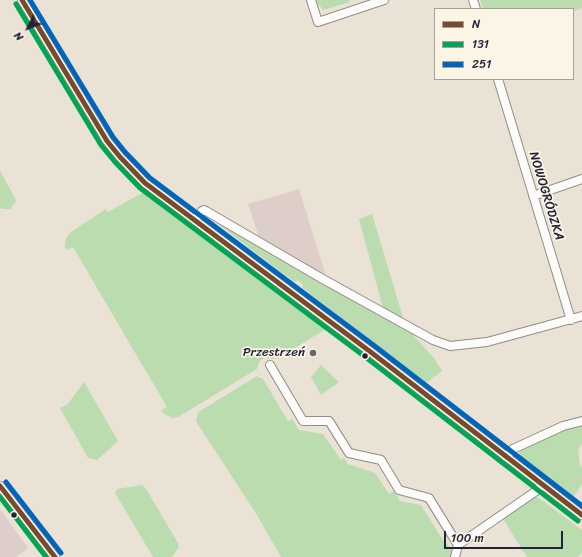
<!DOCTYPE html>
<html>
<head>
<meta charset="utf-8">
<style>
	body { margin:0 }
	#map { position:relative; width:582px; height:557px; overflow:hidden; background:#eae2d4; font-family:Sriracha,sans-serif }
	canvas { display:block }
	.legend { position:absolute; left:434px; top:8px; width:140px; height:72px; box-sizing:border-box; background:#fcf5e5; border:1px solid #a5a1a1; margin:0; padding:5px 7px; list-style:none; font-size:12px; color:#22223b }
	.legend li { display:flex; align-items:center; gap:8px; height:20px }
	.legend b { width:20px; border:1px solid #a5a1a1 }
	.north { position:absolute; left:8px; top:8px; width:40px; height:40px; -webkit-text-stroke:3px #fcf5e5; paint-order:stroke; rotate:228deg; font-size:11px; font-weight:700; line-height:16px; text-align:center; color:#22223b }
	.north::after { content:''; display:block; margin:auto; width:14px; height:18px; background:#22223b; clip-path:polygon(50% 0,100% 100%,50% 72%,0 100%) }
	.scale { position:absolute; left:444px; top:531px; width:119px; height:18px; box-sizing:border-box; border:2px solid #22223b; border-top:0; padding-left:5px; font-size:12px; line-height:14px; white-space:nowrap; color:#22223b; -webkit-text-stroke:3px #fcf5e5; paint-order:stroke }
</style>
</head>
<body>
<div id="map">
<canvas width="582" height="557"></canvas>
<ul class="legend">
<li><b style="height:5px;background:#7a4b2a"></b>N</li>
<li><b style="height:5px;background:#00a651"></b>131</li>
<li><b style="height:5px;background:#0065bd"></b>251</li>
</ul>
<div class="north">N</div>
<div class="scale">100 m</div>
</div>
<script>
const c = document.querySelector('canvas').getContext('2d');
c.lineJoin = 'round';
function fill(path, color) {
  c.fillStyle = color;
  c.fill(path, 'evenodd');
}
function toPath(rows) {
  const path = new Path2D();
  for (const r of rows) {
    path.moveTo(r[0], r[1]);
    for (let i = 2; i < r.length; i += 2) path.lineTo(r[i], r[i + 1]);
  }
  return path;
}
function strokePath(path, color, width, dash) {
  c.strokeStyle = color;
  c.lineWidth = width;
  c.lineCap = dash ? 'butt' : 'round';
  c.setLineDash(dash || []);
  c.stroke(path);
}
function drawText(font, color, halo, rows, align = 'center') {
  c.font = font + ' Sriracha,sans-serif';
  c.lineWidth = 3.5;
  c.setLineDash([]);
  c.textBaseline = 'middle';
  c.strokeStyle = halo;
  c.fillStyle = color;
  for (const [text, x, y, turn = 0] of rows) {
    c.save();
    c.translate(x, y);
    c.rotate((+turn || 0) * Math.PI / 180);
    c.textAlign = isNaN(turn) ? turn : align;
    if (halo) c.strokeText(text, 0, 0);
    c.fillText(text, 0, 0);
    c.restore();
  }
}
fill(toPath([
	[299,189,327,279,260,240,248,204],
	[0,509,28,548,16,557,0,557]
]), '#ddceca');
fill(toPath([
	[316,0,349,0,350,2,323,10,320,6,318,6],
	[480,0,582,0,582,8,573,11,573,9,483,9],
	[0,171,15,198,16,201,14,204,10,209,3,209,0,208],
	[145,193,148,195,196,230,326,329,276,359,264,358,259,362,257,369,178,417,173,418,164,414,161,411,167,407,73,247,67,250,65,247,66,238,71,232,106,209,108,212,140,194],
	[372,214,404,321,383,308,359,219],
	[209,217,215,218,292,265,415,335,414,336,434,358,442,371,426,383,313,296,302,287,303,284,297,280,295,282,273,266],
	[321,365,339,382,321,395,311,377],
	[257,376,263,379,288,421,292,419,299,430,323,434,341,460,344,458,348,464,375,473,389,494,394,491,400,501,421,505,441,537,452,550,450,557,281,557,257,515,197,423,196,420,198,413,200,411],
	[84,382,118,441,97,460,88,458,60,408,67,405],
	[582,425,582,444,578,449,580,465,582,467,582,484,572,499,519,457,520,450,564,430],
	[142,485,146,489,178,543,179,547,172,557,153,557,115,493,117,489],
	[536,496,582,530,582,554,577,557,527,557,503,519]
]), '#bbdcae');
const minor = toPath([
	[22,0,107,141,120,157,145,183,372,353,582,515],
	[311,0,318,22,384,0],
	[473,0,476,9],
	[498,79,571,320],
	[533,196,582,179],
	[195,220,202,211,204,210,206,211,321,278,433,340,450,346,487,342,582,316],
	[270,365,303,421,329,421,349,453,381,460,399,490,429,498,458,545],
	[506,457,513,449,563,426,582,421],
	[0,486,55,557],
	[455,557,458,545,539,489,542,484]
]);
strokePath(minor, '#908c88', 10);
strokePath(minor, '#fcfbf9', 8);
strokePath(toPath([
	[22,0,107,141,120,157,145,183,372,353,582,515],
	[0,486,55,557]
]), '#7a4b2a', 5);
strokePath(toPath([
	[16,4,101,145,115,162,140,188,368,359,578,521],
	[0,497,46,557]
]), '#00a651', 5);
strokePath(toPath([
	[30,0,113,137,125,152,150,178,376,347,582,506],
	[6,482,61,553]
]), '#0065bd', 5);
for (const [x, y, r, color] of [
	[313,353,4,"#686571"],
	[365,356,3.5,"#22223b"],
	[14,515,3.5,"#22223b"]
]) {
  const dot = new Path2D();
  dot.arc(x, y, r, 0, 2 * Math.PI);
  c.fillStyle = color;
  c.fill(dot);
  strokePath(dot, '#fcf5e5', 1.5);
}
drawText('13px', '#22223b', '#fcf5e5', [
	["NOWOGRÓDZKA",546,196,73]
]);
drawText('13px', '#22223b', '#fcf5e5', [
	["Przestrzeń",305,353]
], 'right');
</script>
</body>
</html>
